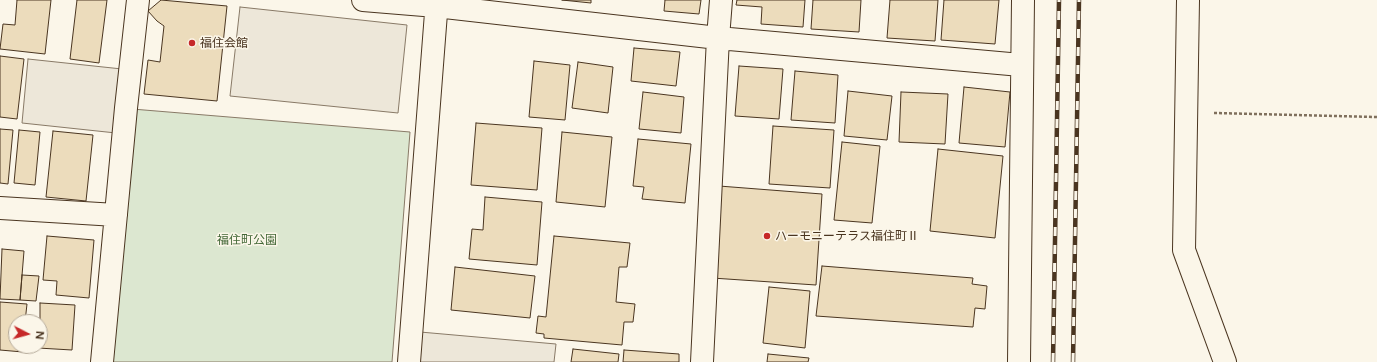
<!DOCTYPE html>
<html>
<head>
<meta charset="utf-8">
<style>
	body { margin:0 }
	#map { position:relative; width:1377px; height:362px; overflow:hidden; background:#fbf6e9; font-family:Figtree,sans-serif }
	canvas { display:block }
	.north { position:absolute; left:8px; top:314px; width:40px; height:40px; box-sizing:border-box; background:#fbf6e9; border:1px solid #b4a999; border-radius:50%; rotate:96deg; font-size:11px; font-weight:700; line-height:16px; text-align:center; color:#4a3520 }
	.north::after { content:''; display:block; margin:auto; width:14px; height:18px; background:#c62828; clip-path:polygon(50% 0,100% 100%,50% 72%,0 100%) }
</style>
</head>
<body>
<div id="map">
<canvas width="1377" height="362"></canvas>
<div class="north">N</div>
</div>
<script>
const c = document.querySelector('canvas').getContext('2d');
c.lineJoin = 'round';
function fill(path, color) {
  c.fillStyle = color;
  c.fill(path, 'evenodd');
}
function toPath(rows) {
  const path = new Path2D();
  for (const r of rows) {
    path.moveTo(r[0], r[1]);
    for (let i = 2; i < r.length; i += 2) path.lineTo(r[i], r[i + 1]);
  }
  return path;
}
function strokePath(path, color, width, dash) {
  c.strokeStyle = color;
  c.lineWidth = width;
  c.lineCap = dash ? 'butt' : 'round';
  c.setLineDash(dash || []);
  c.stroke(path);
}
function drawText(font, color, halo, rows, align = 'center') {
  c.font = font + ' Figtree,"Noto Sans JP",sans-serif';
  c.lineWidth = 3;
  c.setLineDash([]);
  c.textBaseline = 'middle';
  c.strokeStyle = halo;
  c.fillStyle = color;
  for (const [text, x, y, turn = 0] of rows) {
    c.save();
    c.translate(x, y);
    c.rotate((+turn || 0) * Math.PI / 180);
    c.textAlign = isNaN(turn) ? turn : align;
    if (halo) c.strokeText(text, 0, 0);
    c.fillText(text, 0, 0);
    c.restore();
  }
}
const green = toPath([
	[132,109,410,132,392,362,112,362,132,109]
]);
fill(green, '#dce7d0');
strokePath(green, '#887966', 1);
const parking = toPath([
	[240,7,407,25,398,113,230,96,240,7],
	[28,59,122,69,116,133,22,123,28,59],
	[420,332,556,344,554,362,418,362,420,332]
]);
fill(parking, '#ede7d9');
strokePath(parking, '#887966', 1);
const building = toPath([
	[17,0,51,0,45,54,0,49,3,24,15,25,17,0],
	[77,0,107,0,99,63,70,59,77,0],
	[161,0,227,6,217,101,144,94,148,60,160,62,164,26,157,21,148,11,161,0],
	[562,0,591,0,591,3,562,0],
	[665,0,701,0,699,14,664,11,665,0],
	[737,0,805,0,803,27,761,24,762,7,736,5,737,0],
	[813,0,861,0,859,32,811,29,813,0],
	[890,0,938,0,935,41,887,38,890,0],
	[944,0,999,0,995,44,941,40,944,0],
	[634,48,680,52,676,86,631,81,634,48],
	[0,56,24,59,17,119,0,117,0,56],
	[534,61,570,65,565,120,529,117,534,61],
	[578,62,613,67,608,113,572,108,578,62],
	[739,66,783,69,779,119,735,116,739,66],
	[795,71,838,75,835,123,791,120,795,71],
	[964,87,1010,92,1005,147,959,143,964,87],
	[848,91,892,96,887,140,844,136,848,91],
	[643,92,684,97,681,133,639,129,643,92],
	[901,92,948,94,945,144,899,142,901,92],
	[476,123,542,128,537,190,471,185,476,123],
	[773,126,834,130,830,188,769,184,773,126],
	[0,129,13,130,8,184,0,183,0,129],
	[19,130,40,132,35,185,14,183,19,130],
	[53,131,93,135,86,201,46,197,53,131],
	[562,132,612,137,605,207,556,202,562,132],
	[638,139,691,144,685,203,642,199,644,187,633,186,638,139],
	[842,142,880,146,872,223,834,220,842,142],
	[938,149,1003,156,995,238,930,231,938,149],
	[719,186,822,194,816,285,712,278,719,186],
	[485,197,542,202,537,265,469,259,472,229,483,230,485,197],
	[47,236,94,240,89,298,56,295,57,281,43,280,47,236],
	[554,236,630,243,627,267,619,267,616,302,635,304,633,322,624,322,622,345,544,338,544,334,536,333,538,316,546,317,554,236],
	[2,249,24,251,20,300,0,299,2,249],
	[822,266,973,278,972,284,987,286,985,309,975,308,973,327,816,316,822,266],
	[455,267,535,276,530,318,451,310,455,267],
	[22,275,39,276,36,301,20,300,22,275],
	[769,287,810,291,805,348,763,343,769,287],
	[0,302,27,304,25,322,16,322,16,346,23,346,23,352,0,350,0,302],
	[40,303,75,305,72,350,38,348,38,346,40,346,40,303],
	[573,349,619,354,618,362,571,362,573,349],
	[624,350,679,354,679,362,623,362,624,350],
	[768,354,809,358,808,362,767,362,768,354]
]);
fill(building, '#ecdcbc');
strokePath(building, '#4a3520', 1);
const street = toPath([
	[363,0,436,6,718,38,1021,65],
	[1188,0,1184,250,1225,362],
	[0,208,116,215],
	[102,362,126,108,138,0],
	[409,362,437,0],
	[702,362,718,38,721,0],
	[1019,362,1023,0]
]);
strokePath(street, '#4a3520', 24);
strokePath(toPath([
	[1214,113,1377,117]
]), '#7f6f5c', 2.5, [3, 2]);
strokePath(street, '#fbf6e9', 22);
const rail = toPath([
	[1053,362,1059,0],
	[1073,362,1079,0]
]);
strokePath(rail, '#4a3520', 4.5);
strokePath(rail, '#fbf6e9', 3, [9]);
for (const [x, y, r, color] of [
	[192,43,4,"#c62828"],
	[767,236,4,"#c62828"]
]) {
  const dot = new Path2D();
  dot.arc(x, y, r, 0, 2 * Math.PI);
  c.fillStyle = color;
  c.fill(dot);
  strokePath(dot, '#fbf6e9', 1.5);
}
drawText('12px', '#4a3520', '#fbf6e9', [
	["福住会館",200,43],
	["ハーモニーテラス福住町Ⅱ",775,236]
], 'left');
drawText('12px', '#436837', '#fbf6e9', [
	["福住町公園",247,240]
]);
</script>
</body>
</html>
